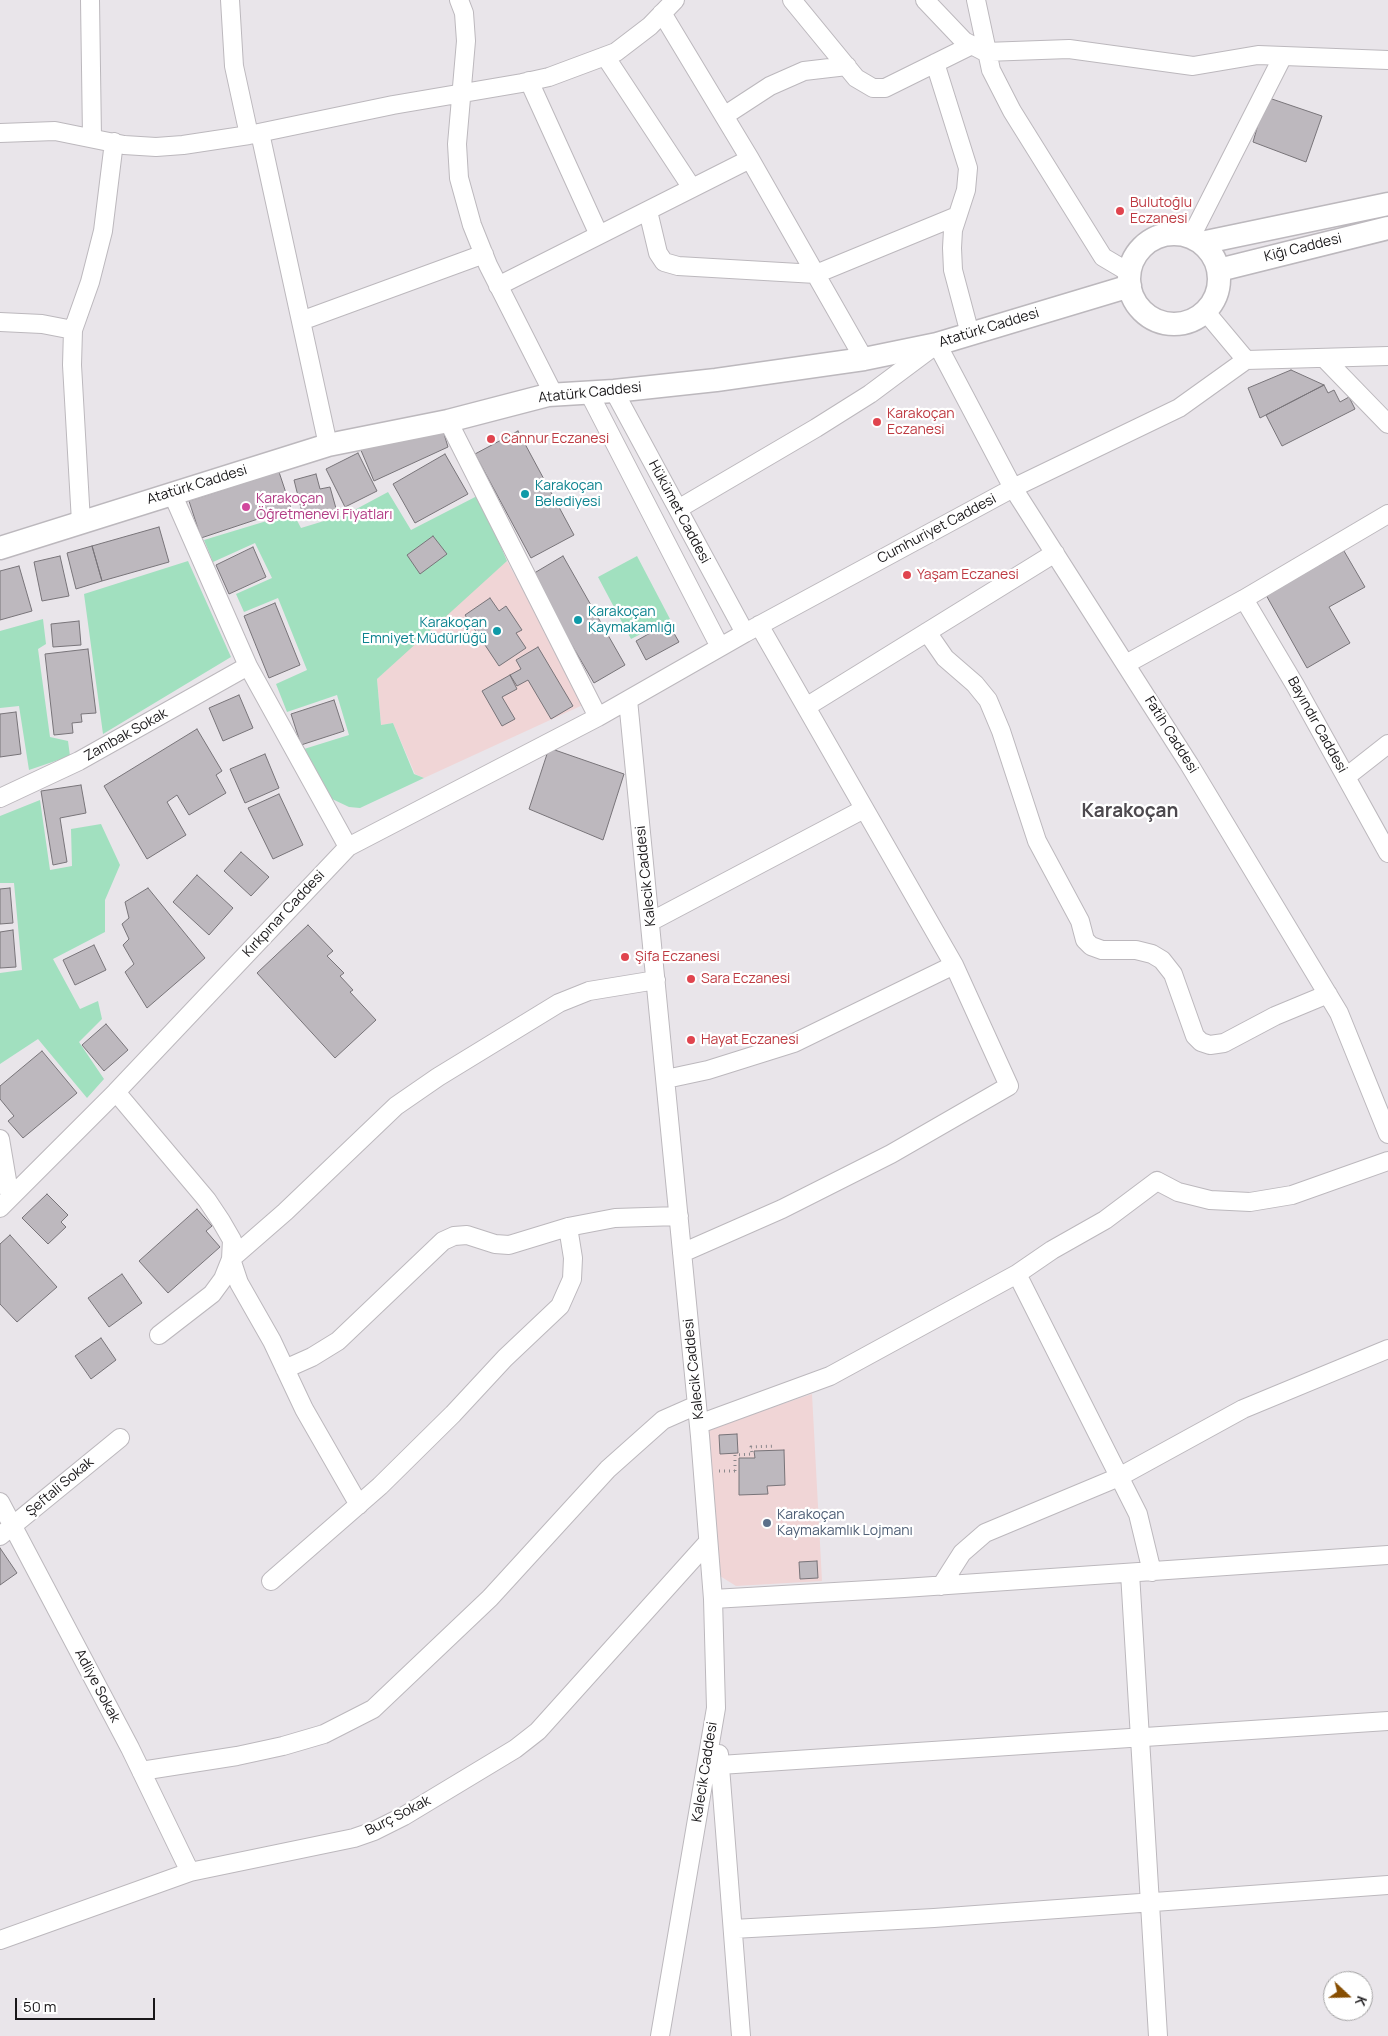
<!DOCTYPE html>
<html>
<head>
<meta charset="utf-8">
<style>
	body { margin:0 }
	#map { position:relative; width:1388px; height:2036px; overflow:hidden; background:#e9e5ea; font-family:Manrope,sans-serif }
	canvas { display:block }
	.north { position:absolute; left:1323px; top:1971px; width:50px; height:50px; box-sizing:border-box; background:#fff; border:1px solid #a3a2a3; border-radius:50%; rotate:111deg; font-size:14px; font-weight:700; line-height:20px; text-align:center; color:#191719 }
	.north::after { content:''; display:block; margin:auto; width:18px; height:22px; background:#874e02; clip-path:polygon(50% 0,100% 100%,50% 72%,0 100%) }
	.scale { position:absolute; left:15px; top:1998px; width:140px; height:22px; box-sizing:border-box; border:2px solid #191719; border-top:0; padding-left:6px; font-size:15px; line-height:18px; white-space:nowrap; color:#191719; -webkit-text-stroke:4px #fff; paint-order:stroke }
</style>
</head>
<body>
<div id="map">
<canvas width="1388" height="2036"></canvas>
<div class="north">K</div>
<div class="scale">50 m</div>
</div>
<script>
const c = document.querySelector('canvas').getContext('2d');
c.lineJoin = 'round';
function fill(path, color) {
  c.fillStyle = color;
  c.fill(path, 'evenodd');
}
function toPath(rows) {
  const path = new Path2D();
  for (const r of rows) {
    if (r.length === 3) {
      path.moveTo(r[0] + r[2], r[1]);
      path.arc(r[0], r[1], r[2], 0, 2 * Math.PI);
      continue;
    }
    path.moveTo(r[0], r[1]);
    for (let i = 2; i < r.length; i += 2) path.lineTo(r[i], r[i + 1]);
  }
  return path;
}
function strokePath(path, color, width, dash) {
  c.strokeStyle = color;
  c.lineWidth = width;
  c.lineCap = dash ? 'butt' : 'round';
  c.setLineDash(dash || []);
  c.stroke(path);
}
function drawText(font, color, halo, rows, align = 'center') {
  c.font = font + ' Manrope,sans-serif';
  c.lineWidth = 4.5;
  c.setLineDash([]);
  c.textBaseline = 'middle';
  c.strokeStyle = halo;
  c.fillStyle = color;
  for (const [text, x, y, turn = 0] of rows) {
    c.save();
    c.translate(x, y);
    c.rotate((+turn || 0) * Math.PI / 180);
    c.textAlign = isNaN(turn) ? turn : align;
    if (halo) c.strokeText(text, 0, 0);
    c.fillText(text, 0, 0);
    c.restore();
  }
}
fill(toPath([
	[507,561,585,704,424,778,415,774,393,723,381,725,377,679,453,605],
	[812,1394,822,1581,736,1586,720,1576,708,1429]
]), '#f0d5d6');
fill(toPath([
	[388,492,411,530,479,495,507,561,377,679,381,725,393,723,414,774,424,778,360,808,349,807,330,798,304,749,349,735,337,695,287,712,276,684,307,670,278,598,244,612,236,594,272,578,255,543,213,562,204,540,293,513,301,528,347,514],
	[637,556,670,619,631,639,598,577],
	[188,561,231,657,103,734,84,594],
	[43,619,46,644,38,649,50,737,68,741,70,756,29,770,19,706,0,708,0,631],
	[40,800,50,870,72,866,71,829,101,824,120,865,105,900,105,932,53,959,80,1009,98,1001,102,1019,79,1042,104,1079,87,1098,38,1039,0,1064,0,973,22,970,14,883,0,883,0,816]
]), '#a1e0bf');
const building = toPath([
	[1266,97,1322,116,1306,162,1253,142,1266,97],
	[1291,370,1324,385,1260,418,1248,388,1291,370],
	[1324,385,1328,393,1334,390,1340,402,1349,397,1355,409,1282,446,1266,415,1324,385],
	[441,424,448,447,374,481,360,448,441,424],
	[518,431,574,535,531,558,475,454,518,431],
	[358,453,377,491,345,507,326,469,358,453],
	[445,454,468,494,415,523,393,484,445,454],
	[279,472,291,508,201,538,189,501,279,472],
	[316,474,320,489,330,487,337,512,304,520,294,480,316,474],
	[159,527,169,562,102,581,92,546,159,527],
	[433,536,447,554,420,574,407,555,433,536],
	[92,546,102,581,76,589,67,553,92,546],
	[253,547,266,577,229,594,216,565,253,547],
	[1344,551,1365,587,1329,607,1350,643,1307,668,1266,595,1344,551],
	[60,556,69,596,42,601,34,562,60,556],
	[563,556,625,665,594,683,531,575,563,556],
	[19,566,32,611,0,620,0,571,19,566],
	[490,598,499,611,506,606,522,630,516,633,526,648,499,666,465,615,490,598],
	[275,603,300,665,269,678,244,616,275,603],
	[79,621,81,645,53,647,51,624,79,621],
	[668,623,679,642,646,660,636,641,668,623],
	[538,647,573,706,551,719,528,680,517,686,510,675,521,669,516,660,538,647],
	[88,649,96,713,81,714,82,722,72,723,73,733,54,735,45,654,88,649],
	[510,675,517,689,502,697,515,719,502,726,482,691,510,675],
	[239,695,253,728,223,741,209,708,239,695],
	[334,700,344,731,301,745,291,714,334,700],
	[16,712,21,754,0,757,0,714,16,712],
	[197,729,222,771,216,775,226,793,189,815,177,795,167,802,186,835,147,859,104,786,197,729],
	[549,748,624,774,603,840,529,809,549,748],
	[265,754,279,788,245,803,230,769,265,754],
	[81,785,86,813,60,818,67,862,53,865,41,791,81,785],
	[279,794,303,845,273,859,248,808,279,794],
	[241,852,269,877,251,896,224,871,241,852],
	[197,875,233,908,209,935,173,902,197,875],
	[10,888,13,923,0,924,0,889,10,888],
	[148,888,205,958,147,1008,125,972,134,964,123,945,129,939,122,924,129,918,125,902,148,888],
	[308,925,333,951,327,956,344,973,340,976,353,990,350,992,376,1020,335,1058,257,973,308,925],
	[13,930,16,967,0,968,0,932,13,930],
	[94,945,106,970,75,985,63,960,94,945],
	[106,1024,128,1050,104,1071,82,1045,106,1024],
	[42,1051,77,1093,23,1138,8,1121,14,1116,0,1099,0,1086,42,1051],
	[47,1194,68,1215,61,1222,66,1227,48,1244,22,1218,47,1194],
	[197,1209,212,1226,206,1231,220,1247,168,1293,139,1261,197,1209],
	[10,1235,57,1287,17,1322,0,1304,0,1244,10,1235],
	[122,1274,142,1303,109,1327,88,1298,122,1274],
	[101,1338,116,1360,91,1379,75,1356,101,1338],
	[737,1434,738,1453,720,1454,719,1435,737,1434],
	[784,1450,785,1485,767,1486,768,1494,739,1495,739,1458,755,1458,754,1451,784,1450],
	[0,1548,17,1573,0,1585,0,1548],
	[817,1561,818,1578,800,1579,799,1562,817,1561]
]);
fill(building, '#bdb8be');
strokePath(building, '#787479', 1);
const minor = toPath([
	[90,0,92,137],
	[230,0,234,66,249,135],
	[459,0,464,13,466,41,457,144,459,178,472,225,488,265,554,395],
	[792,0,856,78,873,88,885,88,972,45],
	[925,0,964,41,985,52,1069,49,1193,66,1258,55,1388,60],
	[976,0,991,70,1012,111,1103,257,1130,273],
	[662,13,750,159,864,359],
	[605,56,692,188],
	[935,63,968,168,966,190,953,230,952,248,953,270,970,334],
	[529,81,599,235],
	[724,116,770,86,804,71,847,66],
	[0,133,55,131,124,145,156,147,183,145,249,135,393,105,522,83,549,77,616,52,650,26,675,0],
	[260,133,328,445],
	[648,211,658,253,664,262,678,266,816,274,957,216],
	[1191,237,1283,56],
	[498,286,750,159],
	[1205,311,1246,360],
	[301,321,484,254],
	[0,322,42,324,73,330],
	[1324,358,1388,424],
	[1246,360,1388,356],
	[614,391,745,633],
	[589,393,720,647],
	[448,421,598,717],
	[172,493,248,666,348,847],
	[678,509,816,428,870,394,937,344,1013,488,1189,764,1339,1013,1388,1134],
	[81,522,72,365,73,330,90,282,103,231,114,142],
	[1244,599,1295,685,1388,853],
	[927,632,945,658,975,684,988,700,1001,731,1037,841,1080,921,1085,940,1091,946,1102,950,1136,950,1152,954,1162,960,1173,974,1195,1036,1201,1042,1210,1045,1224,1043,1275,1016,1328,994],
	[1126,664,1244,599,1388,514],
	[628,700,700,1436,713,1599,716,1708,660,2036],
	[806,707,1055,553],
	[1346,777,1388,744],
	[0,798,79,761,248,666],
	[650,922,864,809],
	[666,1079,708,1070,794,1043,954,965],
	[116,1092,207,1200,221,1221,232,1240,231,1259,239,1283,272,1341,304,1409,359,1505],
	[0,1139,10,1198],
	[0,1208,116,1092,348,847,598,717,745,633,1013,488,1179,408,1246,360],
	[682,1253,782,1209,891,1154,1009,1086,954,965,759,625],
	[1017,1274,1052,1250,1105,1220,1157,1181,1178,1192,1210,1200,1250,1202,1292,1195,1388,1161],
	[159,1335,212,1294,223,1279,231,1259,285,1212,396,1106,438,1077,559,1003,589,991,656,980],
	[285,1369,312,1357,338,1341,443,1241,454,1236,467,1235,495,1244,509,1245,568,1227,615,1218,679,1216],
	[699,1424,830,1376,1017,1274,1138,1514,1152,1572],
	[0,1502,130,1748,190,1872],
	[0,1536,120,1438],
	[1130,1573,1158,2036],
	[271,1581,380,1486,453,1414,505,1358,560,1306,572,1279,573,1258,568,1227],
	[941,1586,962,1553,985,1533,1119,1477,1243,1409,1388,1349],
	[713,1599,904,1588,1388,1555],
	[719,1754,741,2036],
	[720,1765,1388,1721],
	[141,1771,237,1756,283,1746,324,1734,373,1709,490,1598,608,1469,663,1420,697,1405],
	[733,1929,934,1918,1388,1885],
	[0,1940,190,1872,354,1838,374,1831,404,1816,515,1749,538,1731,708,1542]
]);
const major = toPath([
	[1174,279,45],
	[1201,243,1388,204],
	[1219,270,1388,228],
	[0,548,328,445,448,421,548,395,614,391,716,380,864,359,937,344,1130,286]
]);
strokePath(minor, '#bcb8bd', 20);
strokePath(major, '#bcb8bd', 25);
strokePath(toPath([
	[719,1471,739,1471],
	[735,1471,735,1455,752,1454,751,1447,775,1446]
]), '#8b888c', 3, [1, 4]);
strokePath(minor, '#fff', 18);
strokePath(major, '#fff', 22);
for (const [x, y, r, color] of [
	[1120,211,5,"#e0444e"],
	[877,422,5,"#e0444e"],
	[491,439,5,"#e0444e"],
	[525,494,5,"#0f9aa8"],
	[246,507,5,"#d1479c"],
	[907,575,5,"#e0444e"],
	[578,620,5,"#0f9aa8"],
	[497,631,5,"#0f9aa8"],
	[625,957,5,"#e0444e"],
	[691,979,5,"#e0444e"],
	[691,1040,5,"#e0444e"],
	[767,1523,5,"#5c6f8a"]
]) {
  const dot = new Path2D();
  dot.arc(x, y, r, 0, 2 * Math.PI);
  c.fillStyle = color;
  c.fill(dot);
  strokePath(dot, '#fff', 2);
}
drawText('14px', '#be3a42', '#fff', [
	["Bulutoğlu",1130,203],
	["Eczanesi",1130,219],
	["Karakoçan",887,414],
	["Eczanesi",887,430],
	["Cannur Eczanesi",501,439],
	["Yaşam Eczanesi",917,575],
	["Şifa Eczanesi",635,957],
	["Sara Eczanesi",701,979],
	["Hayat Eczanesi",701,1040]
], 'left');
drawText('14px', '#191719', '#fff', [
	["Kiğı Caddesi",1303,248,-14],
	["Atatürk Caddesi",989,328,-17],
	["Atatürk Caddesi",590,393,-6],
	["Atatürk Caddesi",197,485,-17],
	["Hükümet Caddesi",679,512,62],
	["Cumhuriyet Caddesi",937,529,-28],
	["Bayındır Caddesi",1317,725,61],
	["Zambak Sokak",126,735,-29],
	["Fatih Caddesi",1171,735,58],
	["Kalecik Caddesi",646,876,-96],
	["Kırkpınar Caddesi",284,914,-47],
	["Kalecik Caddesi",694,1369,-96],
	["Şeftali Sokak",60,1487,-40],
	["Adliye Sokak",97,1686,62],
	["Kalecik Caddesi",705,1772,-81],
	["Burç Sokak",398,1816,-27]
]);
drawText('14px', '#0d838f', '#fff', [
	["Karakoçan",535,486],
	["Belediyesi",535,502],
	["Karakoçan",588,612],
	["Kaymakamlığı",588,628],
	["Karakoçan",487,623,"right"],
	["Emniyet Müdürlüğü",487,639,"right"]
], 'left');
drawText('14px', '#b23c85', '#fff', [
	["Karakoçan",256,499],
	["Öğretmenevi Fiyatları",256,515]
], 'left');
drawText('14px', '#4e5e75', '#fff', [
	["Karakoçan",777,1515],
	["Kaymakamlık Lojmanı",777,1531]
], 'left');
drawText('bold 19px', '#4d494e', '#fff', [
	["Karakoçan",1130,812]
]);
</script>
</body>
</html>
